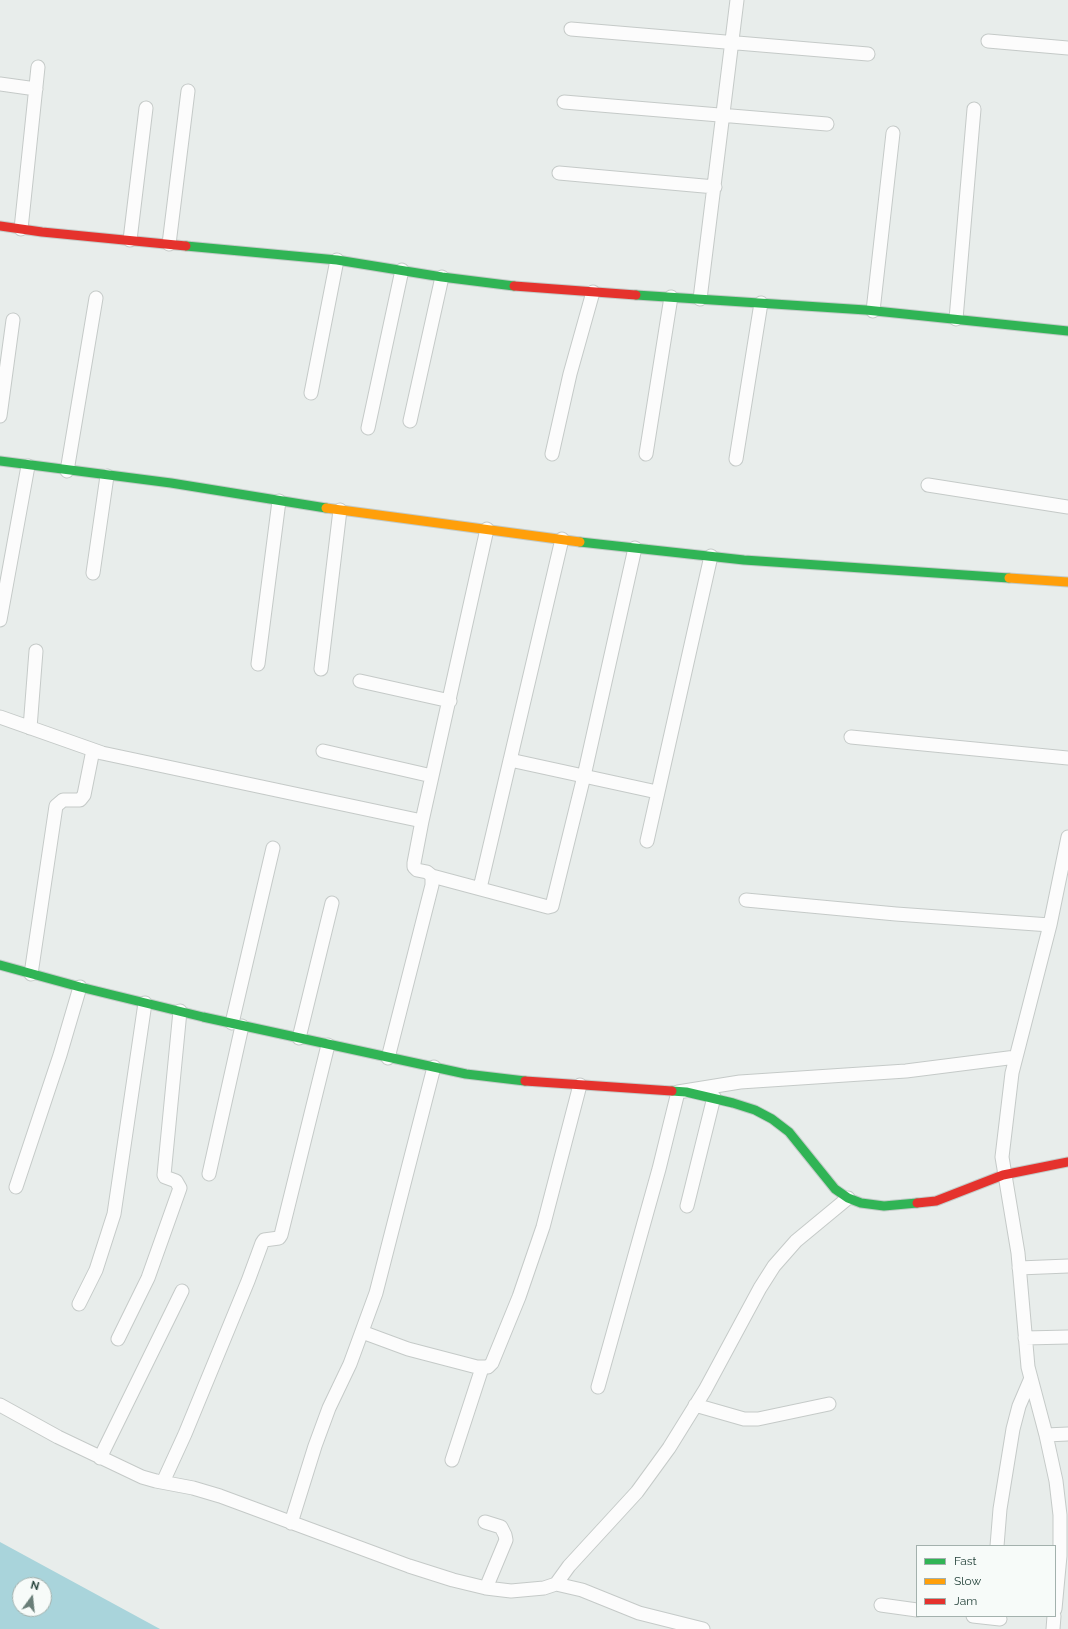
<!DOCTYPE html>
<html>
<head>
<meta charset="utf-8">
<style>
	body { margin:0 }
	#map { position:relative; width:1068px; height:1629px; overflow:hidden; background:#e8edeb; font-family:Raleway,sans-serif }
	canvas { display:block }
	.legend { position:absolute; left:916px; top:1545px; width:140px; height:72px; box-sizing:border-box; background:#f7fbf9; border:1px solid #a3b1ad; margin:0; padding:5px 7px; list-style:none; font-size:12px; color:#24423a }
	.legend li { display:flex; align-items:center; gap:8px; height:20px }
	.legend b { width:20px; border:1px solid #a3b1ad }
	.north { position:absolute; left:12px; top:1577px; width:40px; height:40px; box-sizing:border-box; background:#f7fbf9; border:1px solid #a3b1ad; border-radius:50%; rotate:15deg; font-size:11px; font-weight:700; line-height:16px; text-align:center; color:#24423a }
	.north::after { content:''; display:block; margin:auto; width:14px; height:18px; background:#697e78; clip-path:polygon(50% 0,100% 100%,50% 72%,0 100%) }
</style>
</head>
<body>
<div id="map">
<canvas width="1068" height="1629"></canvas>
<ul class="legend">
<li><b style="height:5px;background:#30b455"></b>Fast</li>
<li><b style="height:5px;background:#ff9f0a"></b>Slow</li>
<li><b style="height:5px;background:#e5322d"></b>Jam</li>
</ul>
<div class="north">N</div>
</div>
<script>
const c = document.querySelector('canvas').getContext('2d');
c.lineJoin = 'round';
function fill(path, color) {
  c.fillStyle = color;
  c.fill(path, 'evenodd');
}
function toPath(rows) {
  const path = new Path2D();
  for (const r of rows) {
    path.moveTo(r[0], r[1]);
    for (let i = 2; i < r.length; i += 2) path.lineTo(r[i], r[i + 1]);
  }
  return path;
}
function strokePath(path, color, width, dash) {
  c.strokeStyle = color;
  c.lineWidth = width;
  c.lineCap = dash ? 'butt' : 'round';
  c.setLineDash(dash || []);
  c.stroke(path);
}
fill(toPath([
	[0,1542,160,1629,0,1629],
	[20,1585,44,1585,44,1609,20,1609]
]), '#a9d4db');
const street = toPath([
	[571,29,868,54],
	[988,41,1068,48],
	[0,84,36,89],
	[564,102,827,124],
	[559,173,715,187],
	[21,229,38,67],
	[130,240,146,108],
	[169,244,188,91],
	[700,299,737,0],
	[873,311,893,133],
	[956,319,974,109],
	[311,393,337,260],
	[0,416,13,320],
	[410,421,442,277],
	[368,428,402,270],
	[552,454,570,374,593,292],
	[646,454,671,297],
	[736,459,761,303],
	[67,471,96,298],
	[928,485,1068,507],
	[93,573,107,476],
	[0,620,28,466],
	[258,664,279,501],
	[321,669,340,510],
	[360,681,450,701],
	[0,717,102,753,422,821],
	[30,728,36,651],
	[851,737,1068,758],
	[323,751,432,776],
	[510,760,657,792],
	[647,841,711,556],
	[432,876,548,907,552,906,584,776,635,548],
	[480,888,562,539],
	[746,900,896,914,1050,925],
	[31,974,56,806,63,800,80,800,84,795,93,750],
	[232,1023,273,848],
	[299,1038,332,903],
	[388,1058,432,885,432,876,427,872,417,870,414,867,414,863,422,821,487,529],
	[209,1174,242,1026],
	[16,1187,60,1055,80,987],
	[687,1206,714,1097],
	[1019,1268,1068,1266],
	[79,1304,96,1270,114,1214,145,1003],
	[362,1332,408,1349,477,1367,488,1367,492,1363,519,1297,543,1227,580,1085],
	[1025,1338,1068,1337],
	[118,1339,148,1278,180,1188,176,1181,165,1177,164,1175,180,1011],
	[598,1387,659,1169,678,1092,740,1082,906,1071,1016,1057],
	[0,1405,58,1437,142,1477,156,1481,193,1488,220,1496,409,1566,453,1580,486,1588,511,1591,544,1588,556,1584,582,1590,639,1613,703,1629],
	[695,1405,744,1419,758,1419,829,1404],
	[1046,1435,1068,1434],
	[100,1458,182,1291],
	[452,1460,482,1368],
	[163,1482,185,1434,248,1281,262,1243,264,1240,279,1238,281,1235,328,1045],
	[485,1522,501,1527,505,1535,506,1540,486,1588],
	[291,1523,315,1446,329,1408,350,1364,376,1293,434,1067],
	[997,1546,1000,1509,1013,1429,1019,1406,1031,1378],
	[556,1584,569,1566,637,1492,669,1448,705,1390,760,1288,774,1266,796,1241,848,1198],
	[881,1605,917,1610],
	[1055,1609,1060,1556,1060,1515,1056,1481,1046,1435,1028,1367,1018,1253,1002,1157,1012,1073,1050,925,1068,837],
	[973,1616,1000,1619],
	[1053,1629,1054,1616]
]);
const fast = toPath([
	[186,246,337,260,442,277,514,286],
	[636,295,866,310,1068,331],
	[0,461,171,483,326,508],
	[580,542,744,560,1009,578],
	[0,965,80,987,203,1017,466,1074,525,1081],
	[672,1091,686,1092,733,1103,755,1110,772,1119,789,1132,835,1189,848,1198,861,1203,884,1206,917,1203]
]);
const slow = toPath([
	[326,508,580,542],
	[1009,578,1068,582]
]);
const jam = toPath([
	[0,226,42,232,186,246],
	[514,286,636,295],
	[525,1081,672,1091],
	[917,1203,936,1201,1003,1175,1068,1162]
]);
strokePath(street, '#c5cac8', 15);
strokePath(fast, '#c3cbc8', 11);
strokePath(slow, '#c3cbc8', 11);
strokePath(jam, '#c3cbc8', 11);
strokePath(street, '#fcfcfc', 13);
strokePath(fast, '#30b455', 9);
strokePath(slow, '#ff9f0a', 9);
strokePath(jam, '#e5322d', 9);
</script>
</body>
</html>
